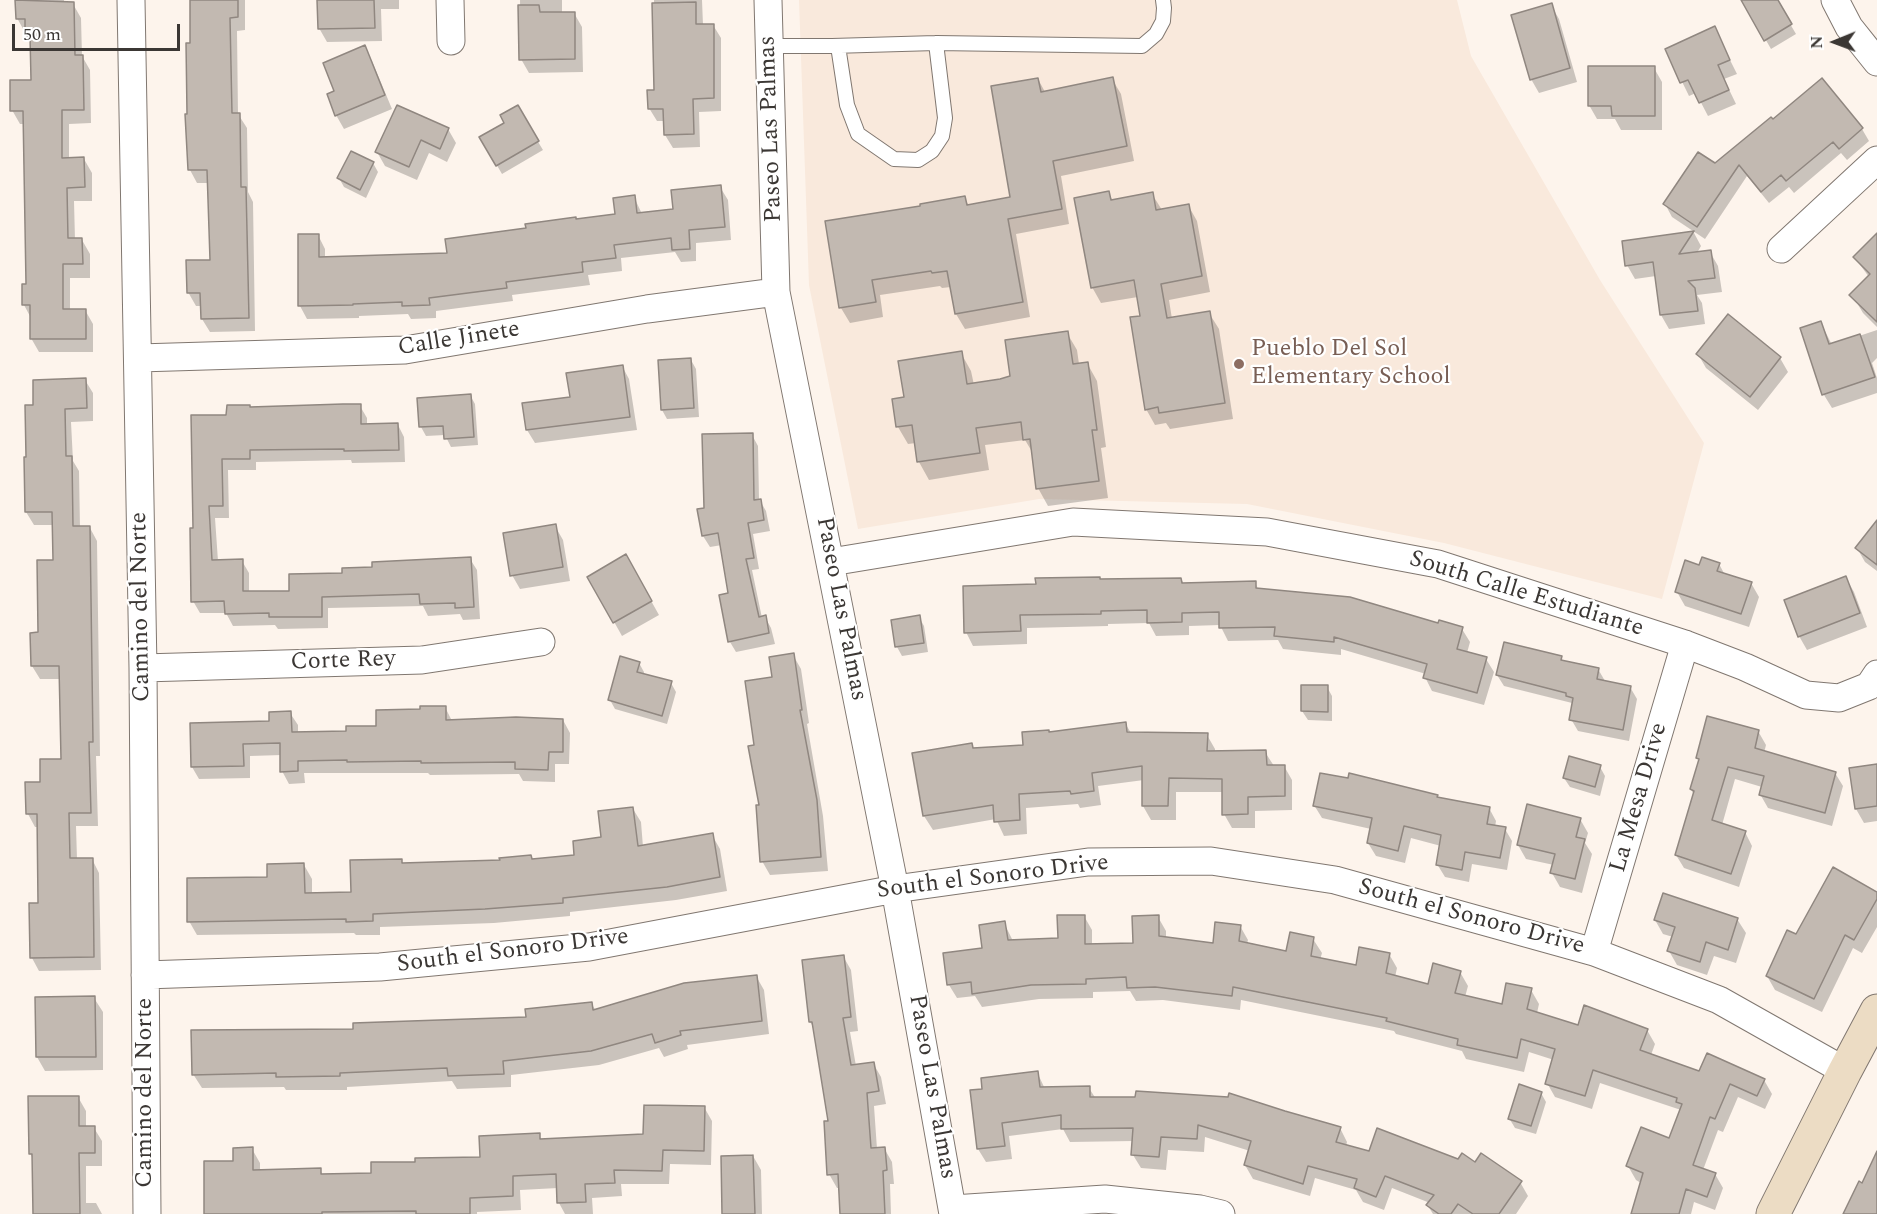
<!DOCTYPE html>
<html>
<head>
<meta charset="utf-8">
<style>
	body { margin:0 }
	#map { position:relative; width:1877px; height:1214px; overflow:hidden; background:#fdf4ec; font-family:Spectral,serif }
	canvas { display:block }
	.north { position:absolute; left:1805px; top:12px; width:60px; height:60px; -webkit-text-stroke:4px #fff; paint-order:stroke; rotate:269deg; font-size:16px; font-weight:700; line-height:24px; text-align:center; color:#3b3734 }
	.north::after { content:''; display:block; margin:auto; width:21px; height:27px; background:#3b3734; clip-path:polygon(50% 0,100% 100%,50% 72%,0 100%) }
	.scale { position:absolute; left:12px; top:24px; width:168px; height:27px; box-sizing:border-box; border:3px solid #3b3734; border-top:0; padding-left:8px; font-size:18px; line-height:21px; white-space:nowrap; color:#3b3734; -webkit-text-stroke:4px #fff; paint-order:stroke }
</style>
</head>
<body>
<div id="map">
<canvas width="1877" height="1214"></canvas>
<div class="north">N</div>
<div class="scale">50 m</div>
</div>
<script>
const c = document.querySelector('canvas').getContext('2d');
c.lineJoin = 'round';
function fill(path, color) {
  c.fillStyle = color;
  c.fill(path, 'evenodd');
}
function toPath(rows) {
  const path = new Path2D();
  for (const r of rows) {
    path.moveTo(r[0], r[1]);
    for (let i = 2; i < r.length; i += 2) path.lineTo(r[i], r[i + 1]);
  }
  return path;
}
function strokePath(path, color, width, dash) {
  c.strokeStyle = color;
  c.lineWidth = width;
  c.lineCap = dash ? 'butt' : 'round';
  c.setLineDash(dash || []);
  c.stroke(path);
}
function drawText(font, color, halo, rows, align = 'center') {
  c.font = font + ' Spectral,serif';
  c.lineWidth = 4.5;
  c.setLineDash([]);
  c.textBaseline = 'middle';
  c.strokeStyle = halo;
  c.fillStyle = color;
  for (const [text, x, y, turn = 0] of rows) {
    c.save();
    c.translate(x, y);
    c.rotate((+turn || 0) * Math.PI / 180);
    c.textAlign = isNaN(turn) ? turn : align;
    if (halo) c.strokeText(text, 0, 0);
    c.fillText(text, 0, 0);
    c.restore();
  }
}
fill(toPath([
	[799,0,1457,0,1471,56,1600,280,1704,443,1662,599,1444,543,1247,504,1039,499,858,529,809,285]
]), '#f9e9dc');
fill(toPath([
	[17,0,64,0,64,4,73,4,81,18,82,56,90,70,91,123,69,124,69,159,84,159,92,173,92,201,74,201,75,240,82,240,90,254,90,278,70,278,70,310,85,310,93,324,93,352,39,352,31,338,31,318,24,305,28,285,25,124,20,124,12,110,33,81,32,45,17,18],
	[191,0,245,0,245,30,237,31,238,114,247,128,248,192,253,202,255,331,210,332,202,319,202,306,196,306,188,292,212,261,209,183,197,183,190,170],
	[319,0,399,0,399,9,381,9,382,41,327,42,319,28],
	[520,0,562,0,562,13,574,13,582,27,583,72,529,73,521,59],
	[654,0,702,0,703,25,713,25,721,38,721,111,699,112,700,147,673,148,665,135,665,121,657,121,649,108,655,91],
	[1743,0,1776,0,1796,34,1771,49],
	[1551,5,1559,19,1577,82,1539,93,1531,79],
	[1714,28,1737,74,1724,79,1736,104,1708,116,1696,93,1689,96,1669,55],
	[364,47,372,61,392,109,344,129,336,115,336,91],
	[1654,68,1662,82,1662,130,1621,130,1615,119,1597,119,1589,105],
	[1038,79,1045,92,1112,79,1121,94,1134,161,1061,176,1069,224,1016,234,1030,317,965,329,956,314,951,287,942,288,940,286,880,295,883,317,850,323,841,308,922,207,964,198,969,206,1012,198],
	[517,107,543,150,502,174,481,138,507,123],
	[448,129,456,143,447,162,429,153,417,180,385,166,377,152],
	[1862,129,1869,141,1847,160,1841,153,1794,193,1789,187,1769,203,1747,176,1705,239,1672,217,1665,204,1715,165],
	[373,163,378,172,366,198,344,187,339,178],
	[720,187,728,200,731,240,696,243,696,261,681,262,675,252,621,258,622,271,588,275,590,285,512,295,513,301,436,311,436,318,411,319,408,314,359,316,359,318,307,319,300,306,318,235,325,249,325,259,449,255,576,221,616,216,634,197,642,214,675,211],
	[1108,193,1113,201,1152,194,1162,210,1188,205,1197,221,1210,292,1169,300,1172,319,1209,313,1219,329,1233,419,1170,429,1166,423,1155,425,1146,409,1142,317,1138,297,1101,303,1092,287],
	[1694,233,1701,246,1697,253,1710,252,1718,266,1722,292,1697,295,1702,303,1705,324,1669,329,1661,315,1656,276,1635,279,1627,265,1624,242],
	[1877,246,1877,327,1863,313,1854,298,1869,277,1855,258],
	[1821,323,1832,345,1877,330,1877,358,1872,363,1877,378,1877,393,1832,408,1824,395,1802,329],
	[1067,333,1077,350,1079,364,1087,363,1097,381,1106,447,1101,448,1108,498,1048,506,1038,488,1034,455,1025,440,985,445,989,470,929,480,919,462,916,443,908,444,898,427,905,399,961,353,971,371,974,385,1012,378],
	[1698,354,1780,358,1788,372,1758,410,1706,368],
	[691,360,696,369,699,417,667,419,662,410],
	[622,366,629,379,637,430,535,443,527,430,571,398],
	[85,380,93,393,93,421,71,422,73,461,79,471,80,528,90,528,97,541,100,756,96,756,98,826,76,826,77,859,92,859,99,873,101,970,39,971,32,958,40,904,39,827,35,827,28,814,42,784,62,760,61,679,40,679,32,666,54,562,54,525,34,525,26,512,28,458,35,406],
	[470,395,475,404,478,445,451,447,445,435,426,436,421,427],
	[360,406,367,418,367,425,398,425,404,437,405,462,352,463,351,460,256,462,256,470,228,470,229,518,215,518,218,561,242,561,249,573,249,593,291,592,344,575,470,559,477,570,480,619,463,620,460,614,428,616,423,606,328,608,328,628,278,629,275,625,233,626,226,613,200,613,193,601,195,529,228,417,250,408],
	[752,435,758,446,759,499,766,511,770,531,753,534,759,569,752,570,762,618,765,617,771,628,775,644,736,652,730,642,730,594,722,545,710,547,703,536,699,510,705,509],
	[1877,523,1877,571,1865,562,1857,548],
	[555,526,563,540,570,581,520,589,512,575],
	[626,556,659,615,622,636,589,577],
	[1719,564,1725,575,1751,583,1759,597,1749,627,1685,606,1677,592,1700,567],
	[1846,578,1854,592,1867,627,1807,650,1799,636],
	[1181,579,1184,584,1255,583,1259,590,1462,629,1470,642,1467,653,1486,659,1494,672,1484,705,1432,691,1425,677,1426,674,1341,649,1341,655,1283,649,1278,640,1228,641,1220,625,1189,626,1189,635,1156,636,1149,623,1108,624,1108,626,1027,628,1027,644,973,646,966,632,1037,586,1100,580],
	[919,617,924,626,928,652,902,656,897,647,893,621],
	[793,655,801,669,809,723,807,724,823,816,828,871,770,875,762,861,760,806,756,747,773,678],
	[1561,658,1564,662,1598,669,1605,681,1630,687,1637,699,1629,741,1578,731,1571,719,1573,706,1572,703,1504,686,1497,675],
	[639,663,644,672,644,675,671,683,676,692,667,724,615,709,610,700],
	[1327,687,1332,696,1332,721,1308,720,1302,711],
	[445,707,452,721,563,720,570,733,569,764,555,764,555,782,523,781,519,774,430,775,428,773,304,773,305,783,289,784,282,771,282,755,250,756,250,778,199,779,192,767,290,713,298,725,298,734,348,733,378,727,422,711],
	[1125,723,1131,733,1207,735,1215,749,1215,753,1265,752,1274,766,1284,766,1292,780,1292,810,1255,811,1255,828,1232,828,1224,814,1223,792,1176,792,1176,820,1151,820,1143,806,1144,780,1098,786,1101,805,1080,808,1078,804,1026,808,1027,834,1004,836,996,819,933,830,924,816,971,745,974,749,1025,746,1050,734],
	[1758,731,1766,745,1764,753,1835,773,1843,786,1832,826,1768,808,1760,794,1762,787,1735,779,1722,825,1745,832,1752,846,1739,887,1684,868,1676,855,1694,795,1691,789,1700,762,1698,758],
	[1877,766,1877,821,1864,823,1856,809],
	[1600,767,1605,776,1600,796,1570,787,1564,778],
	[1437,796,1438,799,1489,808,1496,821,1495,827,1505,829,1512,841,1507,870,1472,864,1469,882,1445,877,1437,864,1441,846,1411,838,1405,863,1376,856,1368,843,1371,829,1322,818,1314,805],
	[633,809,641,822,643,847,712,835,720,849,727,891,676,900,570,912,570,916,494,923,380,927,380,935,356,935,354,933,197,935,189,921,268,878,304,865,312,879,312,895,352,894,401,860,404,865,533,860,576,857,602,839],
	[1580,819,1588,833,1585,843,1592,854,1582,893,1560,887,1552,873,1554,865,1526,859,1518,845],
	[1877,894,1877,927,1862,953,1853,948,1822,1012,1775,990,1767,976,1796,936],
	[1084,916,1092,930,1092,946,1134,945,1158,917,1166,931,1166,939,1214,945,1240,926,1248,940,1247,944,1287,952,1313,939,1322,953,1320,960,1357,967,1389,954,1397,968,1395,977,1429,986,1460,972,1468,986,1465,997,1503,1006,1531,990,1539,1004,1537,1013,1579,1026,1647,1030,1655,1044,1651,1055,1700,1072,1764,1080,1772,1094,1765,1109,1738,1097,1723,1132,1718,1130,1703,1170,1715,1174,1723,1188,1715,1210,1694,1202,1691,1214,1633,1214,1641,1183,1636,1180,1628,1166,1670,1139,1681,1110,1600,1083,1592,1109,1555,1097,1547,1083,1554,1060,1529,1052,1524,1072,1466,1059,1462,1051,1396,1034,1394,1031,1241,1000,1240,1010,1163,1000,1136,1001,1130,991,1093,992,1093,998,1039,999,982,1007,975,996,957,998,949,985,984,949,1004,923,1013,941,1060,940],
	[1737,919,1746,933,1736,963,1714,956,1707,975,1677,965,1669,951,1673,937,1663,934,1655,920],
	[843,956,851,970,858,1031,850,1032,856,1066,873,1063,881,1077,886,1104,874,1106,877,1149,884,1148,892,1162,894,1184,890,1184,891,1214,841,1214,840,1188,837,1188,829,1174,830,1122,814,1028,810,1022],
	[756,976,764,990,769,1034,687,1045,688,1049,664,1057,659,1048,599,1065,511,1075,511,1087,457,1089,452,1081,347,1087,347,1090,286,1090,284,1087,202,1088,193,1074,355,1030,528,1018,591,1003,596,1011],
	[94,998,103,1012,103,1070,45,1071,37,1057],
	[1037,1072,1045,1089,1089,1088,1096,1099,1340,1128,1347,1142,1346,1146,1369,1152,1475,1164,1520,1182,1528,1196,1516,1214,1433,1214,1428,1206,1430,1203,1392,1188,1384,1210,1363,1202,1356,1190,1315,1178,1310,1196,1253,1179,1245,1165,1250,1151,1205,1137,1204,1152,1168,1150,1166,1170,1141,1168,1133,1155,1134,1141,1070,1142,1063,1129,1009,1136,1012,1159,986,1162,978,1149,984,1090],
	[1541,1093,1546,1102,1536,1134,1515,1128,1509,1118],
	[78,1097,86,1111,86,1128,94,1128,102,1141,102,1166,86,1166,86,1203,96,1203,102,1214,34,1214,33,1159,30,1153],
	[704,1107,712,1121,711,1165,670,1164,669,1184,621,1184,622,1196,592,1198,593,1214,565,1214,559,1203,558,1188,520,1190,521,1210,477,1212,477,1214,206,1214,235,1162,252,1149,260,1163,260,1171,320,1170,323,1175,373,1174,417,1163,482,1158,539,1135,542,1141,645,1135],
	[753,1156,761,1170,762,1214,723,1214]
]), '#0003');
const building = toPath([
	[15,0,74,2,75,55,83,55,84,110,62,110,62,158,84,157,85,187,67,188,68,238,82,238,83,264,63,264,63,309,86,309,86,339,30,339,30,305,22,305,22,284,26,284,23,111,10,111,10,80,31,80,30,36,25,37,25,19,16,19,15,0],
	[190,0,238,0,238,17,230,18,232,113,240,113,241,187,246,187,249,318,201,319,200,293,187,293,186,260,210,260,207,170,188,170,185,114,187,114,186,43,190,43,190,0],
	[317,0,374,0,375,28,318,29,317,0],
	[1741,0,1778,0,1792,24,1764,41,1741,0],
	[696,2,696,24,714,24,714,98,693,99,694,134,664,135,663,109,648,109,647,90,654,90,652,3,696,2],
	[1552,3,1570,68,1530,80,1511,15,1552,3],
	[518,5,539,5,540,12,575,12,575,59,519,60,518,5],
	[1715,26,1730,60,1718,65,1729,90,1699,103,1688,80,1680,83,1665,49,1715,26],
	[365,45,385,95,335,116,327,94,334,91,323,63,365,45],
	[1588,66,1655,66,1655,116,1612,116,1611,106,1588,106,1588,66],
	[1113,77,1127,146,1053,161,1062,209,1008,219,1023,302,955,314,947,271,932,273,931,271,872,280,876,302,839,308,825,221,920,206,920,204,965,196,967,205,1010,197,991,86,1038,78,1041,92,1113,77],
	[1822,78,1863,128,1839,149,1833,142,1786,181,1781,175,1761,192,1739,165,1697,227,1663,204,1698,152,1715,163,1771,117,1773,119,1822,78],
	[397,105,449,128,440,149,421,140,409,167,375,152,397,105],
	[518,105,539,141,496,166,479,137,504,123,500,115,518,105],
	[351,151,374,162,360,190,337,178,351,151],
	[721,185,725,227,689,230,690,249,672,250,671,238,614,245,616,258,582,262,583,272,506,282,507,288,429,298,430,305,402,306,402,302,353,304,353,305,298,306,298,234,319,234,319,257,447,253,445,239,526,228,525,224,576,217,576,219,615,214,613,198,635,195,637,213,673,209,671,190,721,185],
	[1109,191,1111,200,1153,192,1156,210,1189,204,1202,276,1161,284,1167,318,1210,311,1225,403,1159,413,1158,407,1145,410,1130,317,1140,316,1134,280,1091,288,1074,198,1109,191],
	[1694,231,1679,254,1711,250,1715,278,1688,281,1695,288,1698,311,1660,315,1653,262,1625,266,1622,241,1694,231],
	[1877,233,1877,322,1849,295,1870,274,1853,257,1877,233],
	[1728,314,1781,357,1750,397,1696,354,1728,314],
	[1821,321,1829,344,1860,334,1875,377,1822,395,1800,328,1821,321],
	[1068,331,1073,364,1088,362,1097,430,1092,430,1099,481,1036,489,1030,439,1023,440,1021,422,976,428,980,453,917,462,912,425,896,427,892,399,904,397,898,361,962,351,967,384,1000,379,1010,376,1005,340,1068,331],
	[691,358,694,408,661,410,658,360,691,358],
	[623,365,630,417,526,430,522,403,570,397,566,373,623,365],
	[86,378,87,408,65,409,66,456,72,456,73,526,90,526,93,742,89,742,91,813,69,813,70,858,93,858,94,957,30,958,29,903,38,903,37,814,26,814,25,782,40,782,40,759,61,759,59,666,31,666,30,633,38,632,37,560,53,560,52,512,25,512,24,457,26,457,25,405,33,405,33,380,86,378],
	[471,394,474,437,444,439,443,426,419,427,417,398,471,394],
	[343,404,361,404,361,424,398,423,399,450,344,451,344,449,250,450,250,459,222,459,223,506,209,506,212,560,243,559,243,591,289,591,289,574,342,573,342,568,372,567,372,562,471,557,474,607,455,608,455,603,420,604,419,594,322,597,322,617,269,617,269,613,225,614,224,601,191,602,190,528,193,528,191,415,226,415,227,405,250,405,250,407,343,404],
	[753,433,754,500,761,499,764,520,748,523,754,558,746,559,759,617,766,615,769,633,728,642,719,595,728,593,718,533,702,536,697,509,704,508,702,434,753,433],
	[1877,520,1877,565,1855,548,1877,520],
	[556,524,563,567,510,576,503,533,556,524],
	[626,554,652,601,613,623,587,577,626,554],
	[1702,557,1720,563,1717,571,1752,582,1741,614,1675,592,1685,560,1699,565,1702,557],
	[1846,576,1860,613,1798,637,1784,600,1846,576],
	[1100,577,1100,579,1181,578,1182,583,1256,581,1256,588,1350,597,1438,623,1439,620,1463,627,1457,649,1487,657,1477,693,1423,678,1427,664,1334,637,1334,642,1274,636,1275,627,1219,628,1219,612,1182,613,1182,622,1147,623,1147,610,1101,611,1101,614,1020,615,1021,631,964,633,963,586,1036,584,1035,578,1100,577],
	[920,615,924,643,895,647,891,620,920,615],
	[1504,642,1562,656,1561,660,1599,668,1597,679,1631,686,1623,730,1569,720,1573,698,1566,696,1566,693,1496,675,1504,642],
	[794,653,802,710,800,710,817,800,821,857,760,862,756,805,759,805,748,746,754,745,745,681,772,677,769,657,794,653],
	[620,656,640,662,637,672,672,681,662,716,608,700,620,656],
	[1301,685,1328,685,1328,712,1301,711,1301,685],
	[420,706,446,706,446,720,516,717,563,719,563,752,549,752,548,770,515,769,515,762,421,763,421,761,347,762,347,760,298,761,298,771,280,772,280,743,243,744,244,766,191,767,190,723,269,721,269,712,291,711,292,732,346,731,346,726,376,726,376,710,420,709,420,706],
	[1707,716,1759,730,1755,748,1836,772,1825,813,1759,795,1764,776,1728,767,1712,820,1746,831,1731,874,1675,855,1694,791,1690,789,1699,759,1696,758,1707,716],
	[1126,722,1127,732,1208,733,1207,751,1266,750,1267,765,1285,765,1285,796,1248,797,1248,814,1222,815,1222,779,1169,778,1168,806,1142,806,1142,766,1092,773,1094,791,1071,794,1070,791,1019,794,1020,820,994,822,993,805,923,816,912,753,972,743,973,748,1023,745,1022,732,1049,730,1049,732,1126,722],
	[1569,756,1601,765,1595,787,1563,778,1569,756],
	[1877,764,1877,806,1855,809,1849,768,1877,764],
	[1320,773,1348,778,1349,773,1438,795,1437,797,1490,807,1487,824,1506,827,1500,858,1465,852,1462,870,1436,865,1441,835,1404,826,1398,851,1367,843,1372,818,1313,806,1320,773],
	[1527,804,1581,818,1576,837,1585,839,1575,879,1550,873,1555,854,1517,845,1527,804],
	[633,807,638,846,713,833,720,877,667,887,563,898,563,903,485,909,373,914,373,921,346,922,346,919,187,922,187,878,267,877,267,864,304,863,305,893,351,892,350,860,402,859,402,863,500,860,499,858,531,855,532,859,574,855,573,841,601,837,598,811,633,807],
	[1833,867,1877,892,1877,899,1854,940,1845,935,1814,999,1766,976,1787,930,1796,934,1833,867],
	[1663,893,1738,918,1728,950,1706,942,1700,962,1667,951,1675,927,1654,920,1663,893],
	[1057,915,1085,915,1085,944,1133,943,1132,916,1159,915,1159,936,1213,943,1215,922,1241,925,1239,941,1286,951,1290,932,1314,937,1311,956,1356,965,1359,947,1390,953,1386,973,1428,984,1433,963,1461,971,1455,993,1502,1004,1506,983,1532,988,1527,1009,1578,1025,1584,1005,1648,1029,1640,1050,1699,1071,1707,1053,1765,1079,1757,1096,1730,1084,1715,1119,1710,1117,1693,1165,1716,1173,1707,1197,1686,1189,1679,1214,1631,1214,1643,1173,1626,1166,1641,1127,1669,1138,1682,1104,1676,1102,1677,1098,1593,1070,1585,1096,1545,1084,1555,1049,1521,1039,1517,1058,1457,1045,1458,1039,1386,1021,1387,1018,1233,987,1232,996,1155,987,1127,988,1126,977,1086,979,1086,984,1031,985,972,994,971,982,947,985,943,953,982,948,979,925,1005,921,1008,940,1058,938,1057,915],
	[844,955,851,1017,843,1018,851,1065,874,1062,879,1091,867,1093,871,1148,885,1147,887,1170,883,1171,885,1214,840,1214,838,1174,827,1175,824,1121,828,1121,812,1022,809,1022,802,960,844,955],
	[757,975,762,1021,680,1031,681,1035,655,1043,652,1034,591,1051,503,1061,504,1074,448,1076,447,1068,340,1073,340,1076,276,1077,276,1073,192,1075,191,1030,353,1029,353,1023,526,1017,525,1009,592,1002,593,1010,684,983,757,975],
	[95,996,96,1057,36,1057,35,997,95,996],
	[1038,1071,1040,1087,1090,1086,1090,1097,1135,1097,1136,1091,1228,1097,1229,1093,1285,1111,1341,1127,1336,1142,1369,1151,1377,1128,1458,1159,1462,1153,1475,1162,1481,1153,1522,1181,1499,1214,1473,1214,1458,1204,1451,1214,1439,1214,1426,1205,1434,1195,1385,1176,1376,1197,1354,1188,1357,1179,1308,1166,1303,1184,1244,1165,1251,1141,1198,1125,1197,1139,1161,1137,1159,1157,1131,1155,1133,1128,1061,1129,1061,1115,1002,1123,1005,1146,977,1149,970,1090,982,1089,981,1078,1038,1071],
	[1519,1084,1542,1092,1531,1126,1508,1119,1519,1084],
	[28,1096,79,1096,79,1126,95,1126,95,1153,79,1153,80,1214,33,1214,32,1154,29,1154,28,1096],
	[644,1105,705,1106,704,1151,663,1150,662,1171,614,1170,615,1183,585,1184,586,1202,557,1203,556,1174,513,1176,513,1196,470,1198,470,1214,416,1214,416,1211,322,1212,322,1214,204,1214,204,1161,233,1161,233,1148,253,1147,253,1170,321,1168,321,1174,371,1173,371,1162,415,1162,415,1158,480,1157,479,1136,540,1133,540,1139,643,1134,644,1105],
	[1877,1151,1877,1214,1843,1214,1859,1181,1862,1183,1877,1151],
	[753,1155,755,1214,722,1214,721,1156,753,1155]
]);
fill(building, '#c2b9b1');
strokePath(building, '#908780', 1.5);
const lane = toPath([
	[769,46,832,46,936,43,1142,46,1156,34,1163,21,1164,8,1163,0],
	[838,46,847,105,858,134,894,159,918,160,932,151,942,136,945,118,936,43]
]);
const street = toPath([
	[131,0,143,668,147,1214],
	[450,0,451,41],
	[768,0,776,292,895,889,953,1214],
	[1835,0,1849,27,1877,62],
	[1781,249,1877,160],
	[139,358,405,350,647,309,776,292],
	[831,562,1073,522,1267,532,1438,564,1685,644,1745,667,1806,695,1839,698,1869,686,1877,674],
	[143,668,422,660,541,642],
	[1594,952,1685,644],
	[145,975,380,967,589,947,895,889,1088,862,1211,861,1335,880,1594,952,1719,1000,1845,1071],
	[953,1209,1105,1199,1200,1209,1221,1214]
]);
const secondary = toPath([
	[1773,1214,1845,1071,1877,1011]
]);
strokePath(lane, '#807770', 16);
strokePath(street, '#807770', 29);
strokePath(secondary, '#807770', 35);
strokePath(lane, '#fff', 14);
strokePath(street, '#fff', 27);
strokePath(secondary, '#ecdcc4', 33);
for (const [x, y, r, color] of [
	[1239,364,6,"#8d6e63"]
]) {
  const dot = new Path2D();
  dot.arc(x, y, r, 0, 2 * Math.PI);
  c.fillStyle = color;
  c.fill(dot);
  strokePath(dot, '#fff', 2);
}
drawText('24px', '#3b3734', '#fff', [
	["Paseo Las Palmas",772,129,-92],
	["Calle Jinete",459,340,-9],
	["South Calle Estudiante",1526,595,17],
	["Camino del Norte",142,607,-91],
	["Paseo Las Palmas",840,609,79],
	["Corte Rey",343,662,-2],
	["La Mesa Drive",1640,798,-74],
	["South el Sonoro Drive",993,878,-7],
	["South el Sonoro Drive",1471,918,15],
	["South el Sonoro Drive",513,952,-7],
	["Paseo Las Palmas",931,1087,80],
	["Camino del Norte",146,1093,-90]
]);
drawText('24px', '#785e54', '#fff', [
	["Pueblo Del Sol",1251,350],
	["Elementary School",1251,378]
], 'left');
</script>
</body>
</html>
